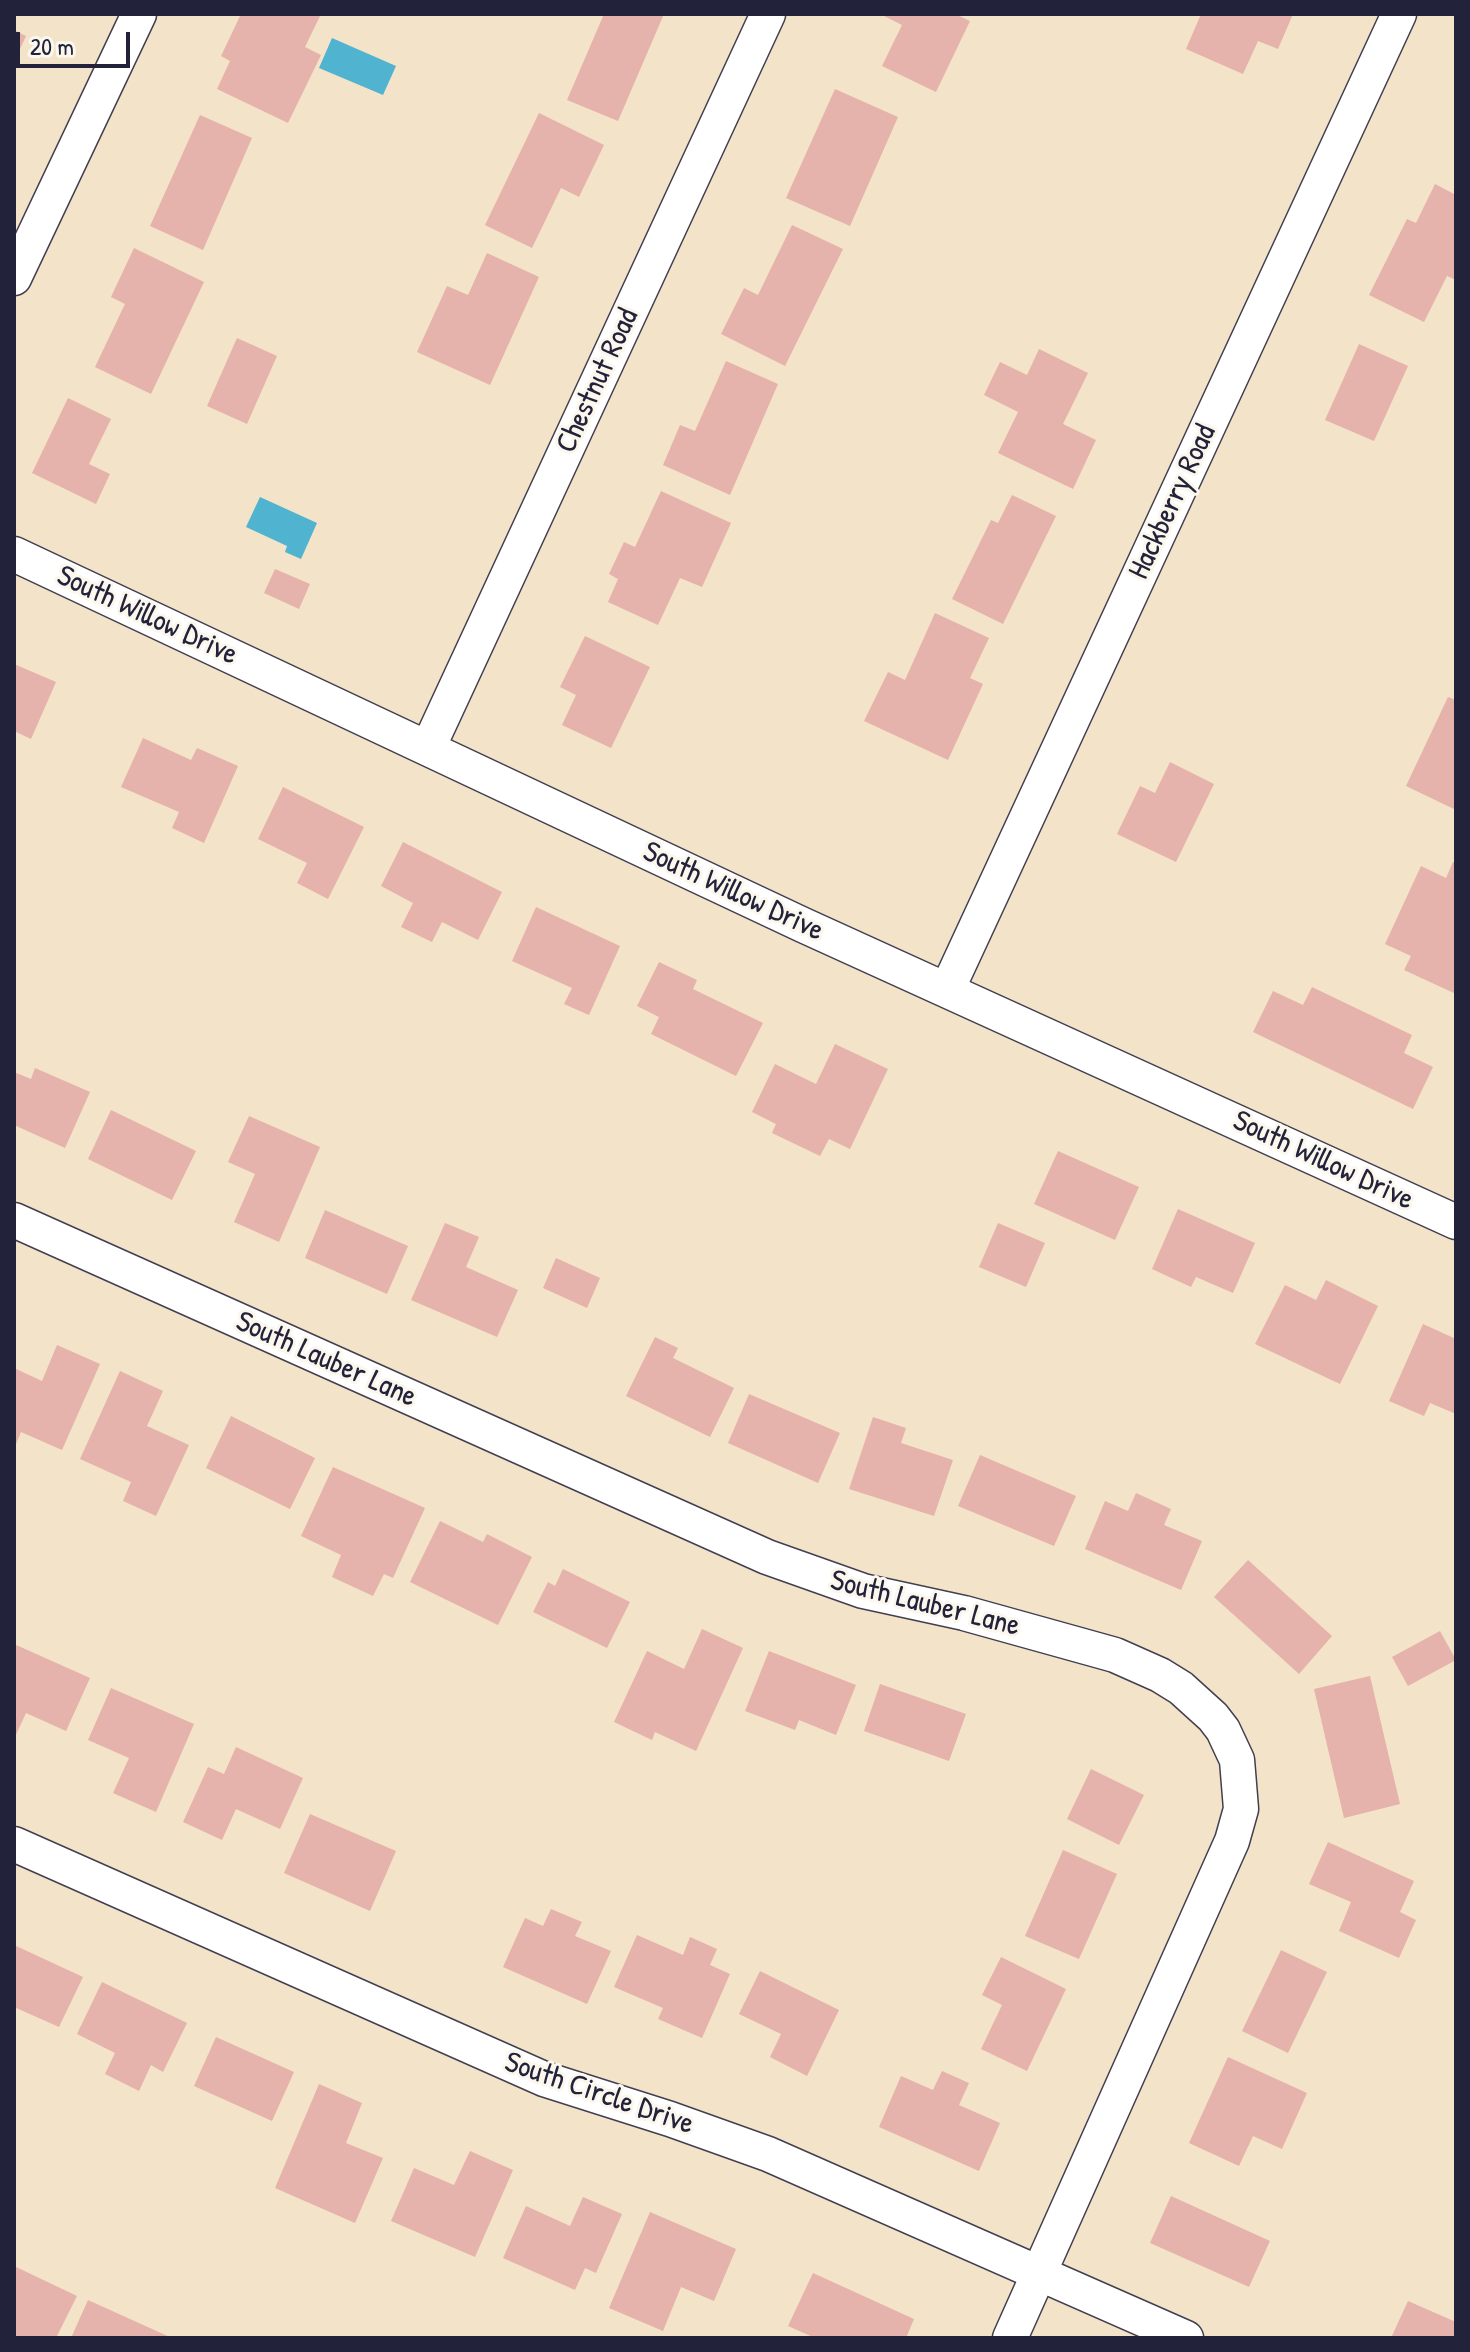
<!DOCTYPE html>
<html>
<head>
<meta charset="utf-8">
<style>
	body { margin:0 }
	#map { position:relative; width:1470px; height:2352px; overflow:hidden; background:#f3e3c8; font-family:"Patrick Hand",sans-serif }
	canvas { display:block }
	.frame { position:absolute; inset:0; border:16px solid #22223b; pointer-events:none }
	.scale { position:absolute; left:16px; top:32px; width:114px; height:36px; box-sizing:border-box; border:4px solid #22223b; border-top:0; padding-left:10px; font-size:24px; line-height:28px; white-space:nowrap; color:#22223b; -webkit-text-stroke:6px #fbf7ec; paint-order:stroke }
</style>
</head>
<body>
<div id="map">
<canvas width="1470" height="2352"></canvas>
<div class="frame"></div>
<div class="scale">20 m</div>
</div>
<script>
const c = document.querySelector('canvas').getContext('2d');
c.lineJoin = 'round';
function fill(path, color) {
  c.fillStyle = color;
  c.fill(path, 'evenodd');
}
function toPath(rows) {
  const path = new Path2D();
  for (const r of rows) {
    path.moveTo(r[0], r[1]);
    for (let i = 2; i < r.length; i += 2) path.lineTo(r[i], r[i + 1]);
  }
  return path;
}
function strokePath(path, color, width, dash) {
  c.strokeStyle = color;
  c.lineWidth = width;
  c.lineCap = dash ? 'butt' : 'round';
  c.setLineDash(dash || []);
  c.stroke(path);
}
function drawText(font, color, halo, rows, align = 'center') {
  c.font = font + ' "Patrick Hand",sans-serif';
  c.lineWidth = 6;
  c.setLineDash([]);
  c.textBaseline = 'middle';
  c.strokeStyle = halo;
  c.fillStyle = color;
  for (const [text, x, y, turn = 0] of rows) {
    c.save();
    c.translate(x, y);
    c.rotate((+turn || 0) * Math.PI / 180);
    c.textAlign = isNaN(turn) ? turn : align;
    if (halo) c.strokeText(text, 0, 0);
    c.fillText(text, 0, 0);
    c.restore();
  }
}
fill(toPath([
	[332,38,396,66,383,95,319,68],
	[260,497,317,523,301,559,285,552,287,546,246,527]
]), '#50b3cf');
fill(toPath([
	[241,14,320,16,305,47,321,55,288,123,217,89,230,61,221,56],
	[604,14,664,14,618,121,567,100],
	[880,14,955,14,970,21,936,92,882,66,902,25],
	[1201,14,1293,14,1278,49,1258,41,1243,74,1186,49],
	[14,30,26,36,14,62],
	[835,89,898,117,850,226,786,198],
	[539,113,604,145,579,197,561,188,532,248,485,225],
	[200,115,252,138,203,250,150,226],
	[1435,184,1456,195,1456,280,1447,276,1424,322,1369,295,1407,219,1416,223],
	[792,225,843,249,785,366,721,334,744,288,758,295],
	[134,248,204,282,151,394,95,367,125,304,111,297],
	[487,253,539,277,490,385,417,352,447,286,468,295],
	[237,338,277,356,247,424,207,406],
	[1359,344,1408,366,1374,441,1325,420],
	[1039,349,1088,373,1063,424,1096,440,1073,489,998,453,1018,412,984,395,1000,362,1027,375],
	[726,361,778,384,730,495,663,465,680,425,695,431],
	[68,398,111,419,89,464,110,474,96,504,32,473],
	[661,491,731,523,702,587,680,578,658,625,608,602,618,579,609,574,624,542,635,547],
	[1012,495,1056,516,1003,624,952,599,991,520,998,523],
	[275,569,310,584,299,609,264,593],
	[935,613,989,638,970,678,983,684,948,760,864,721,888,672,905,680],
	[585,636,650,667,611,748,562,725,576,695,560,687],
	[14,664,56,682,31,739,14,731],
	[1448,697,1456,700,1456,810,1406,786],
	[143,738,191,760,197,748,238,766,204,843,172,828,179,812,121,787],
	[1170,762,1214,784,1176,862,1117,834,1140,786,1155,793],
	[283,787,364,827,328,899,297,883,307,863,258,839],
	[403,842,502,892,478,940,442,922,432,942,401,927,413,903,381,886],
	[1453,862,1456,863,1456,994,1404,970,1411,956,1385,944,1421,866,1446,878],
	[536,907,620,946,589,1015,564,1004,572,988,512,961],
	[659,962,697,980,693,989,763,1023,736,1076,651,1034,659,1017,637,1006],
	[1312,987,1412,1035,1404,1053,1433,1067,1413,1109,1253,1032,1273,991,1303,1005],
	[835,1044,888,1069,850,1149,829,1139,820,1156,772,1133,776,1124,752,1112,775,1064,816,1084],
	[35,1068,90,1092,65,1148,14,1125,14,1072,31,1079],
	[111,1110,196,1151,172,1200,88,1159],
	[249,1116,320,1147,279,1242,234,1222,255,1174,228,1162],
	[1058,1151,1139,1187,1115,1240,1034,1204],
	[1178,1209,1255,1243,1233,1293,1196,1277,1191,1287,1152,1269],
	[325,1210,408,1246,387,1294,305,1258],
	[445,1223,479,1237,466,1267,518,1290,497,1337,411,1300],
	[998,1223,1045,1243,1026,1287,979,1267],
	[556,1258,600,1278,587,1308,543,1288],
	[1326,1280,1378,1306,1340,1384,1255,1344,1285,1285,1316,1300],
	[1423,1324,1456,1339,1456,1414,1430,1403,1424,1416,1389,1401],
	[655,1337,678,1348,673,1358,734,1388,710,1437,626,1396],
	[57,1345,100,1364,62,1450,21,1432,14,1449,14,1368,42,1381],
	[120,1371,163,1391,147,1426,189,1445,156,1516,123,1501,131,1482,80,1459],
	[749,1394,840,1433,818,1483,728,1443],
	[231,1416,315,1458,290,1509,206,1468],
	[873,1417,906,1428,901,1443,953,1460,934,1516,849,1489],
	[980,1455,1076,1496,1054,1546,958,1506],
	[333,1467,425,1508,393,1578,384,1574,373,1596,332,1577,341,1555,301,1536],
	[1136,1493,1171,1509,1164,1525,1202,1541,1181,1590,1085,1549,1105,1501,1128,1511],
	[440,1521,483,1542,487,1534,532,1557,498,1625,410,1582],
	[1248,1560,1332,1636,1299,1674,1214,1597],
	[563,1569,630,1602,607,1648,533,1612,548,1582,555,1586],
	[702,1629,743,1648,696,1751,655,1732,652,1740,614,1722,647,1651,684,1669],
	[1440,1631,1456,1660,1408,1686,1392,1657],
	[14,1644,90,1678,66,1731,26,1713,14,1739],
	[769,1651,856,1685,836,1735,799,1720,795,1730,745,1711],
	[1370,1676,1400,1804,1344,1818,1314,1689],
	[880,1684,966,1714,949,1761,864,1731],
	[111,1688,194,1724,156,1812,113,1793,129,1758,88,1740],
	[236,1747,303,1778,280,1829,236,1809,222,1840,183,1822,208,1767,224,1774],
	[1091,1769,1144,1795,1119,1845,1067,1819],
	[310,1814,396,1851,370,1911,284,1873],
	[1328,1842,1414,1881,1400,1912,1416,1920,1399,1958,1339,1931,1351,1902,1309,1884],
	[1063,1850,1117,1874,1079,1959,1025,1936],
	[551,1909,582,1922,575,1936,611,1951,587,2004,503,1967,525,1918,543,1926],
	[637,1935,683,1955,690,1937,717,1949,710,1965,730,1974,702,2038,658,2019,663,2008,614,1987],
	[14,1945,83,1977,59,2027,14,2007],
	[1281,1950,1327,1972,1288,2053,1242,2031],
	[1001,1957,1066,1989,1027,2071,981,2049,1002,2005,982,1995],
	[760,1971,839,2010,807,2076,770,2057,781,2034,739,2014],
	[102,1982,187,2023,163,2072,151,2065,139,2091,105,2074,115,2053,77,2034],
	[216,2037,294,2072,272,2121,194,2086],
	[1228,2057,1307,2093,1282,2149,1253,2136,1239,2166,1189,2143],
	[942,2071,969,2083,959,2105,1000,2123,979,2171,879,2127,901,2076,933,2090],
	[319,2084,362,2103,346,2143,383,2158,355,2223,275,2188],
	[470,2151,513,2170,475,2257,391,2221,414,2168,454,2185],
	[1171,2196,1270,2241,1249,2287,1150,2243],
	[583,2197,622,2214,596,2273,585,2268,575,2290,503,2258,526,2206,570,2226],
	[650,2212,736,2249,714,2301,681,2287,663,2331,609,2308],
	[14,2266,77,2296,56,2338,14,2338],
	[813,2273,914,2319,906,2338,815,2338,788,2326],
	[88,2300,172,2338,71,2338],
	[1408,2301,1456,2322,1456,2338,1391,2338]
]), '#e6b2ac');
const street = toPath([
	[14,278,139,14],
	[14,554,803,925,1456,1222],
	[428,748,768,14],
	[947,990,1399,14],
	[14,1220,767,1557,863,1591,964,1613,1115,1655,1160,1675,1181,1688,1213,1717,1223,1730,1237,1760,1241,1809,1232,1841,1010,2338],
	[14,1844,544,2079,670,2119,768,2154,1186,2338]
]);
strokePath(street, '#413f50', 37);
strokePath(street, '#fff', 34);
drawText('30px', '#22223b', '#fbf7ec', [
	["Chestnut Road",598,381,-65],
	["Hackberry Road",1173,502,-65],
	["South Willow Drive",147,616,25],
	["South Willow Drive",733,892,25],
	["South Willow Drive",1323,1161,25],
	["South Lauber Lane",326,1360,24],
	["South Lauber Lane",925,1604,14],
	["South Circle Drive",599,2094,19]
]);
</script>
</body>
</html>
